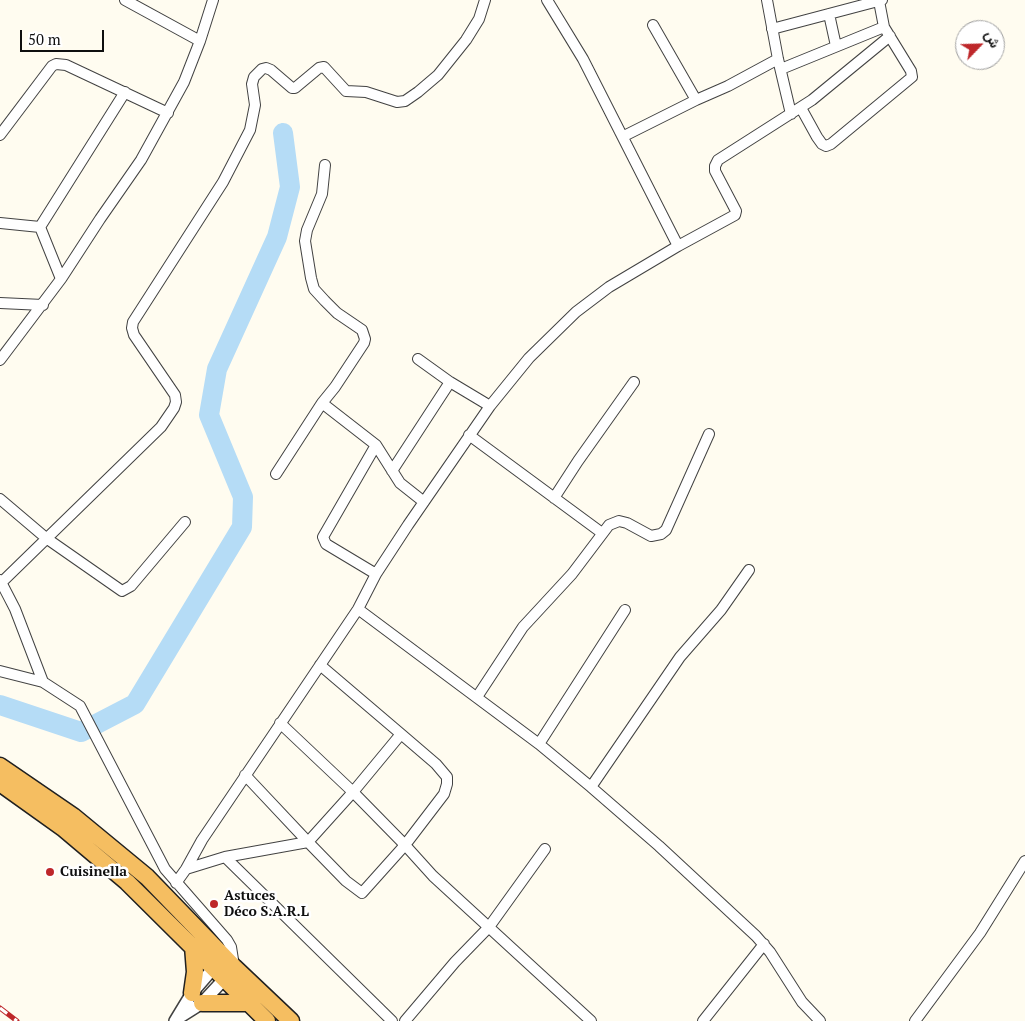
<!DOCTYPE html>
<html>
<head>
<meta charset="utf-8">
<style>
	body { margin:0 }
	#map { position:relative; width:1025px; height:1021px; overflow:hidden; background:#fffcf0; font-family:"PT Serif",Vazirmatn,serif }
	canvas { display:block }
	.north { position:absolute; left:955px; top:20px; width:50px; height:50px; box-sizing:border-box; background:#fff; border:1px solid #9f9f9f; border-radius:50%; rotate:66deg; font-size:14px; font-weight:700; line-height:20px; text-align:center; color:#0f0f0f }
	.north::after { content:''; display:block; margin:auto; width:18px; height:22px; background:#be272a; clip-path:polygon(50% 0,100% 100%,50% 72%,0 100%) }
	.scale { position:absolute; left:20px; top:30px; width:84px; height:22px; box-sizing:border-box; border:2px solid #0f0f0f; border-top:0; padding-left:6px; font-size:15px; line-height:18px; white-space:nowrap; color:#0f0f0f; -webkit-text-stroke:4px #fff; paint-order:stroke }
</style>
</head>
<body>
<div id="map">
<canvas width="1025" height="1021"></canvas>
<div class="north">ش</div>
<div class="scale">50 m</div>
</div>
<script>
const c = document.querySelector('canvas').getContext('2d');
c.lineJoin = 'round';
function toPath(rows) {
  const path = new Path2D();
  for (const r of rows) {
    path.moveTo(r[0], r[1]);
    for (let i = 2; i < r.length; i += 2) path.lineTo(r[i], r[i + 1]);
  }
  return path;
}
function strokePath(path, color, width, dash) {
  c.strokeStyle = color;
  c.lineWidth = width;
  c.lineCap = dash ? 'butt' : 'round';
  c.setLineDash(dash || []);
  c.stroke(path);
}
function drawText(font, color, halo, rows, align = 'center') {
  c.font = font + ' "PT Serif",serif';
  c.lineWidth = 5;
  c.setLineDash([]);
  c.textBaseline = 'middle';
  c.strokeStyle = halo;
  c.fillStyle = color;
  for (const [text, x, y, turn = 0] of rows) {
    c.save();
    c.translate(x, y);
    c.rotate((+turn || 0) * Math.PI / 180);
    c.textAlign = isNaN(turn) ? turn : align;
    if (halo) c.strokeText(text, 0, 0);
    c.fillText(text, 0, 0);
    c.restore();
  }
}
strokePath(toPath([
	[0,705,81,732,135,704,242,527,243,497,209,415,217,369,277,237,290,187,283,133]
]), '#b5dcf6', 20);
const minor = toPath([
	[125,0,200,41],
	[767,0,778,59,791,114],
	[829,14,836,46],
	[653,25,696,100],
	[772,29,882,0],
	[781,69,884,27],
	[801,108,817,137,822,144,826,146,831,144,912,77,911,71,884,27,879,1],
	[0,135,52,66,56,64,66,65,168,113],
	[624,136,696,100,728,86,778,59],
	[0,223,40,227],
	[40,227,125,92],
	[40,227,61,279],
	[678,246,735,215,736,211,715,171,715,166,718,160,812,100,890,36],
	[0,303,43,305],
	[418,359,450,382,490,406],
	[0,360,61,279,100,219,141,160,184,82,200,41,213,0],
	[322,403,376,445,400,483,424,502],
	[469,435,602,533],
	[376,445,323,537,326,544,376,574],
	[392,471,450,382],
	[276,474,322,403,335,387,364,343,365,339,362,330,337,313,325,301,314,289,311,278,305,241,307,230,322,194,325,165],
	[554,498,578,461,634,382],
	[0,499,46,538,122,591,131,586,185,522],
	[0,580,15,609,43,682],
	[2,582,161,427,174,408,176,402,175,395,134,335,132,328,133,322,223,182,250,130,255,105,252,84,254,77,262,69,266,68,271,70,292,88,295,88,319,68,324,67,346,91,366,92,397,102,405,101,418,92,438,75,466,40,479,19,485,0],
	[358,609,539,744,625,610],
	[320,665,401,734],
	[0,671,43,682,80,706,165,869,227,940,231,947,234,966],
	[477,697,523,627,572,574,609,525,619,521,627,523,651,536,661,534,666,530,709,434],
	[280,723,353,792,405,845,433,876,591,1021],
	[539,744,591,787,680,657,721,610,749,570],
	[591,787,659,846,756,936,770,952,802,1002,820,1021],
	[225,857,392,1021],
	[186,869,225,857,308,842,353,792,401,734,436,764,447,777,447,784,444,794,405,845,362,893,346,881,308,842,245,775],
	[176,883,186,869,202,840,358,609,376,574,408,525,490,406,529,358,576,312,609,287,678,246,583,59,547,0],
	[405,1021,455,962,489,927,545,849],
	[703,1021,764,944],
	[915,1021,980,933,1025,861]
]);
const tertiary = toPath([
	[180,1017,202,1003,228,975],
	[175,1021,192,993,217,964]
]);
const trunk = toPath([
	[0,766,73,816,147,877,234,967,291,1021],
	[0,783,63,828,127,882,267,1021],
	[192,993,195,972,193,946],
	[202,1003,248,1003]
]);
strokePath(minor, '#424242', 12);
strokePath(tertiary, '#424242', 14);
strokePath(trunk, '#202020', 19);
strokePath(minor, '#fff', 10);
strokePath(tertiary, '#fff', 11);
strokePath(trunk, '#f5be61', 16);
const rail = toPath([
	[0,1008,17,1021]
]);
strokePath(rail, '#be272a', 5);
strokePath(rail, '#fff', 3, [9]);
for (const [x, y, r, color] of [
	[50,872,5,"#be272a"],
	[214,904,5,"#be272a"]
]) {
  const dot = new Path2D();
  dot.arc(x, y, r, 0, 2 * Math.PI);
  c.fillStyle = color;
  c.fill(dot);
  strokePath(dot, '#fff', 2);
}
drawText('bold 14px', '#0f0f0f', '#fff', [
	["Cuisinella",60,872],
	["Astuces",224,896],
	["Déco S.A.R.L",224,912]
], 'left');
</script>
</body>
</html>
